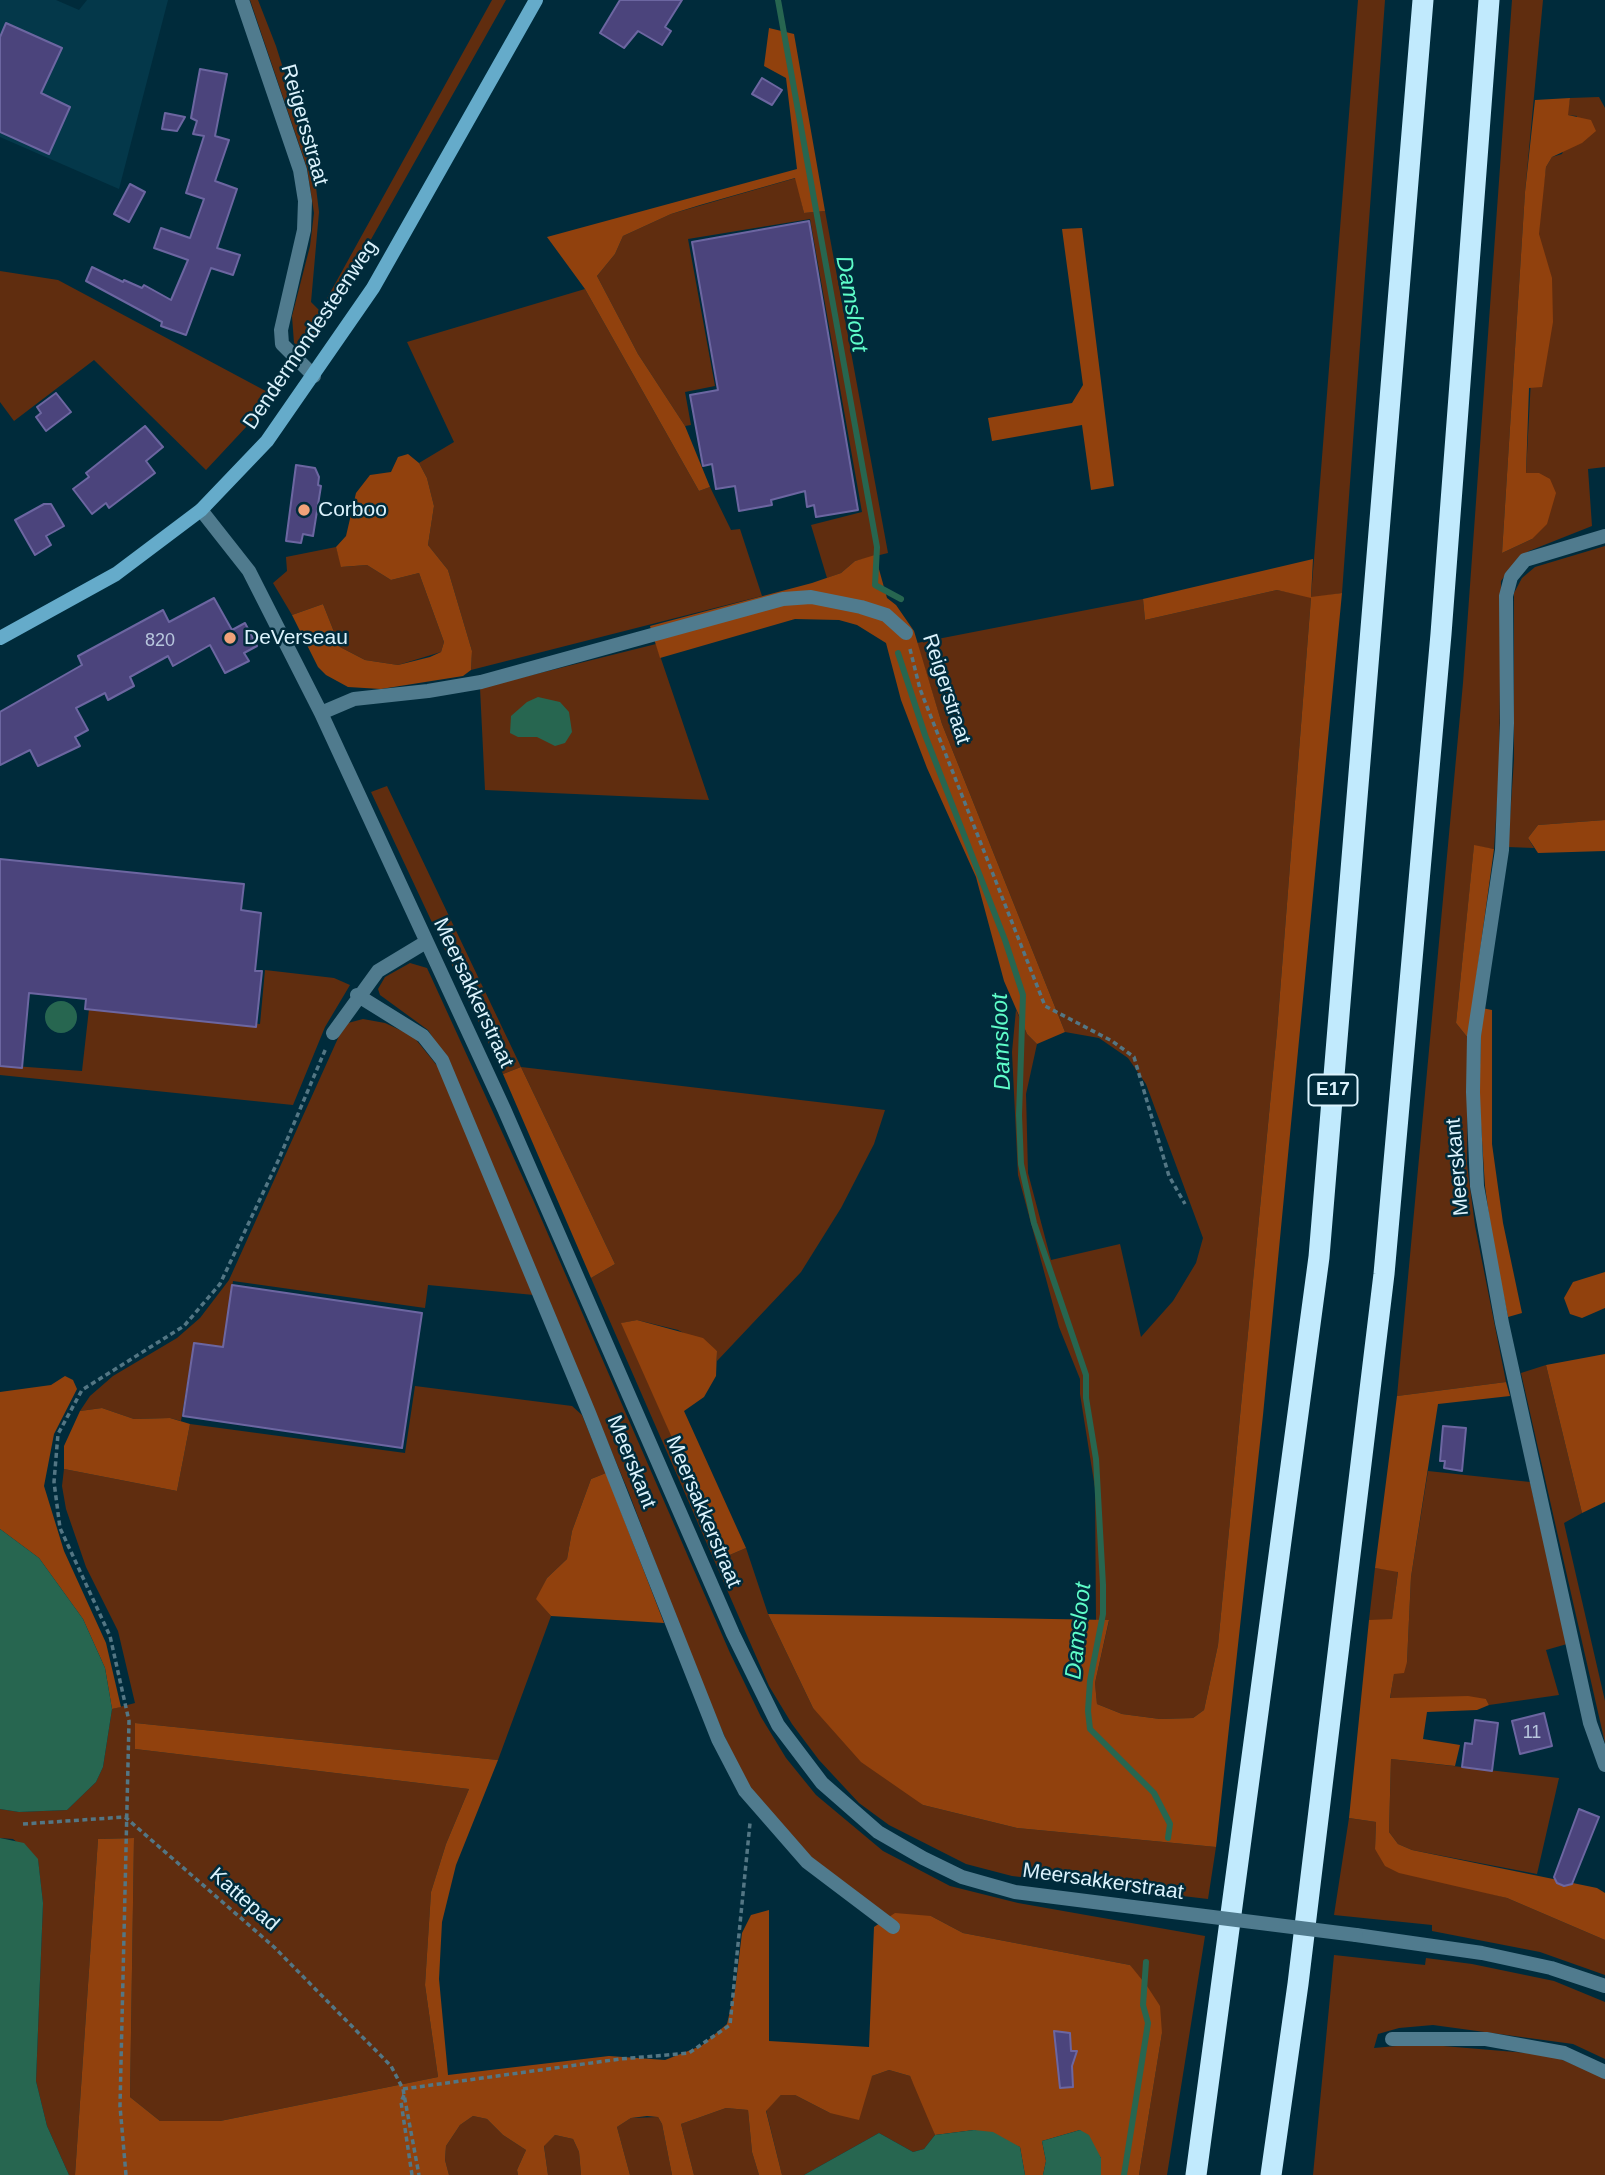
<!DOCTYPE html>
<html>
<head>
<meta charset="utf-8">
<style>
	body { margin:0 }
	canvas { display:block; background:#002b3b }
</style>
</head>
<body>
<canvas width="1605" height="2175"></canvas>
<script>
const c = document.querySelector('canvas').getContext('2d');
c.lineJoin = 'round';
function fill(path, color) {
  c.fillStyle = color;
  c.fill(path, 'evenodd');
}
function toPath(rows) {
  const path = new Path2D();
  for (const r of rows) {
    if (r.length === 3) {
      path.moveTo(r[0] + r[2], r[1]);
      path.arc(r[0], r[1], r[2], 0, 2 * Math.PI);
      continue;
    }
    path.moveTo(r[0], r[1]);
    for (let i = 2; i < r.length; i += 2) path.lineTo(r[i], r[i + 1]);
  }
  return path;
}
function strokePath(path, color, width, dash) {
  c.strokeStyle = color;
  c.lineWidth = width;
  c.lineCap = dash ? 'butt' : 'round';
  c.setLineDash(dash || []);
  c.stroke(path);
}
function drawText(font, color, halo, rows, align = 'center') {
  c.font = font + ' Arial,sans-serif';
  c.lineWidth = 5;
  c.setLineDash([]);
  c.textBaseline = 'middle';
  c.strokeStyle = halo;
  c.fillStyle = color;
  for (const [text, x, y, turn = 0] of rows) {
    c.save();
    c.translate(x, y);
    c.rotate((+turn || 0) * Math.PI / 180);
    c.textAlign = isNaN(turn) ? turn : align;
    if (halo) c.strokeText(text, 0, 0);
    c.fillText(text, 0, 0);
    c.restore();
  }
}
fill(toPath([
	[0,0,56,0,79,10,87,0,168,0,119,189,0,137]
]), '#04384a');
fill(toPath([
	[250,0,258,0,276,46,313,163,319,212,311,302,320,311,492,0,506,0,325,321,311,345,301,347,294,343,292,316,310,246,314,213,307,168],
	[1358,0,1385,0,1342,593,1311,598,1277,1031,1218,1645,1204,1710,1193,1718,1160,1719,1122,1714,1097,1704,1095,1683,1109,1621,1096,1620,1095,1488,1080,1394,1080,1379,1059,1327,1018,1175,1012,1052,1016,1010,1027,1034,1037,1044,1026,1094,1028,1173,1051,1260,1120,1244,1141,1337,1173,1301,1196,1263,1203,1238,1146,1084,1128,1058,1099,1038,1065,1032,942,724,917,643,1143,599,1145,620,1277,590,1311,597],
	[1512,0,1543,0,1525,192,1502,553,1532,539,1539,473,1526,473,1540,211,1546,167,1552,157,1562,154,1577,116,1567,115,1570,98,1599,97,1605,108,1605,467,1588,469,1592,526,1529,551,1517,559,1501,581,1499,772,1494,849,1474,846,1456,1023,1468,1038,1467,1164,1475,1226,1506,1382,1397,1396,1463,683],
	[796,178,804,213,825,211,888,553,855,561,841,573,827,578,811,525,862,512,810,219,688,239,715,386,685,392,691,425,685,426,638,354,597,276,615,254,623,236,671,214],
	[0,271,58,280,275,396,206,470,94,360,14,421,0,402],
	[585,289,699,491,710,487,731,530,740,529,762,596,471,670,472,651,448,570,428,545,434,506,427,478,419,463,454,442,407,342],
	[1605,546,1605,820,1538,825,1528,838,1534,848,1508,847,1514,760,1514,593,1522,578,1535,567],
	[336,547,342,567,367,565,391,580,419,573,444,642,441,652,398,665,365,660,340,647,323,604,292,615,273,583,287,571,286,557],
	[656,644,709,800,485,790,480,688],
	[387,786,521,1067,885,1110,874,1144,841,1208,801,1272,717,1361,717,1351,678,1330,637,1320,622,1323,725,1557,746,1548,768,1614,813,1708,923,1805,1017,1828,1216,1847,1208,1899,1012,1876,966,1864,889,1825,859,1803,819,1760,792,1724,769,1686,591,1278,615,1264,521,1067,503,1074,371,792],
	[410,963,427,968,534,1202,730,1653,761,1717,786,1758,816,1795,883,1851,950,1886,1018,1903,1205,1936,1167,2175,1139,2175,1162,2033,1130,1965,963,1933,931,1916,888,1917,830,1875,782,1829,743,1778,702,1685,629,1493,451,1067,428,1030,380,995,378,989,385,977],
	[265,970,334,978,350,985,325,1027,293,1105,0,1075,0,1065,82,1071,89,1009,260,1024],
	[363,1019,385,1023,413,1036,439,1068,534,1295,428,1285,425,1308,233,1281,223,1347,194,1343,181,1421,170,1418,134,1419,102,1408,80,1411,90,1396,113,1376,177,1338,200,1318,229,1280,339,1036,348,1023],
	[1546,1365,1582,1513,1564,1523,1605,1701,1605,1743,1521,1373],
	[415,1386,572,1406,582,1415,606,1473,591,1479,572,1531,567,1559,547,1578,537,1599,551,1616,498,1760,135,1723,135,1749,469,1789,446,1844,431,1892,425,1985,438,2077,220,2121,160,2121,130,2097,134,1838,98,1839,75,2175,69,2175,47,2126,36,2081,43,1903,38,1860,13,1839,0,1838,0,1809,19,1812,67,1810,96,1782,103,1767,112,1709,135,1703,118,1631,86,1567,66,1509,62,1486,64,1469,177,1491,190,1424,405,1453],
	[1428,1471,1530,1482,1567,1644,1546,1650,1559,1695,1489,1705,1486,1699,1390,1699,1394,1673,1407,1662,1411,1577],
	[1375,1568,1398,1571,1392,1620,1369,1620],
	[1391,1759,1559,1778,1537,1874,1412,1850,1398,1844,1389,1832],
	[1349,1818,1376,1822,1375,1849,1461,1886,1507,1898,1605,1940,1605,1975,1540,1952,1432,1931,1432,1925,1334,1915],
	[1334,1955,1425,1965,1426,1958,1472,1964,1554,1981,1605,2002,1605,2059,1573,2044,1433,2025,1399,2028,1378,2034,1374,2048,1419,2044,1551,2055,1605,2078,1605,2175,1313,2175],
	[889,2070,910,2076,925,2106,935,2135,924,2149,913,2152,879,2133,804,2175,782,2175,766,2110,781,2095,795,2095,830,2113,872,2076],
	[726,2108,748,2110,752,2152,759,2175,694,2175,681,2124],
	[473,2116,487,2119,503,2135,526,2150,517,2170,518,2175,449,2175,445,2160,446,2146,460,2125],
	[658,2117,662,2124,672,2175,630,2175,617,2127,631,2118],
	[555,2135,573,2139,579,2152,581,2175,548,2175,544,2145]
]), '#602d0f');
fill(toPath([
	[769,28,794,34,825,211,804,213,795,178,700,205,671,214,623,236,615,254,597,276,638,354,685,426,710,487,699,491,585,289,547,237,797,169,786,78,764,66],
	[1570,98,1568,115,1591,120,1596,131,1582,143,1552,157,1546,167,1539,234,1552,278,1553,322,1542,387,1529,388,1526,473,1539,473,1550,479,1556,493,1547,524,1532,539,1502,553,1525,192,1535,100],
	[1082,228,1114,486,1091,490,1082,425,992,441,988,418,1072,403,1083,385,1062,229],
	[408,454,419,463,427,478,434,506,428,545,448,570,472,651,471,670,463,676,381,689,348,687,326,675,318,667,292,615,323,604,340,647,365,660,398,665,430,657,441,652,444,642,419,573,391,580,367,565,341,567,336,547,346,536,356,493,370,475,391,472,398,457],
	[875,555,887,598,896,605,914,631,942,724,1065,1032,1037,1044,1027,1034,1004,981,976,877,927,768,901,700,886,643,857,625,839,620,795,619,660,658,650,626,812,583,841,573,855,561],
	[1313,559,1311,597,1342,593,1263,1415,1216,1847,1017,1828,923,1805,861,1762,813,1708,768,1614,1109,1620,1095,1683,1097,1704,1122,1714,1160,1719,1193,1718,1204,1710,1218,1645,1277,1031,1311,598,1277,590,1145,620,1143,599],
	[1605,820,1605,851,1538,853,1528,838,1538,825],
	[1474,845,1494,849,1468,1038,1456,1023],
	[1482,1008,1492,1010,1492,1144,1503,1223,1522,1313,1508,1317,1493,1245,1485,1186,1479,1094],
	[521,1067,615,1264,591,1278,503,1074],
	[1605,1272,1605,1308,1582,1318,1570,1314,1564,1298,1573,1282],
	[637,1320,703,1338,717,1351,716,1376,704,1397,684,1411,746,1548,725,1557,621,1323],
	[1605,1354,1605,1502,1582,1513,1546,1365],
	[65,1376,73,1380,77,1389,54,1434,44,1486,64,1551,106,1643,121,1707,112,1709,105,1668,83,1619,39,1558,0,1529,0,1392,51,1385],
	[1506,1382,1510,1396,1438,1404,1411,1577,1407,1662,1404,1673,1394,1674,1390,1698,1468,1696,1486,1699,1489,1705,1477,1710,1427,1712,1423,1739,1460,1745,1455,1766,1391,1759,1389,1832,1398,1844,1412,1850,1597,1888,1605,1893,1605,1940,1507,1898,1399,1873,1385,1866,1375,1849,1376,1822,1349,1818,1369,1620,1392,1619,1398,1572,1375,1568,1397,1396],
	[102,1408,134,1419,170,1418,190,1424,177,1491,64,1469,64,1446,80,1411],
	[606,1473,664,1623,551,1616,536,1599,547,1578,567,1559,572,1531,591,1479],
	[135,1723,498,1760,456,1865,442,1922,439,1979,448,2075,609,2056,665,2060,701,2046,727,2024,735,1990,742,1933,751,1915,769,1910,769,2041,869,2047,874,1927,895,1913,931,1916,963,1933,1130,1965,1147,1986,1160,2006,1162,2033,1139,2175,1101,2175,1101,2158,1080,2130,1042,2141,1046,2161,1043,2175,1025,2175,1020,2147,974,2130,935,2135,910,2076,889,2070,872,2076,859,2120,830,2113,795,2095,781,2095,766,2111,782,2175,759,2175,752,2152,748,2110,726,2108,681,2124,694,2175,672,2175,662,2124,658,2117,647,2116,631,2118,617,2127,630,2175,581,2175,579,2152,573,2139,555,2135,544,2146,548,2175,518,2175,517,2170,526,2150,503,2135,487,2119,473,2116,460,2125,446,2146,445,2160,449,2175,75,2175,98,1839,134,1838,130,2097,160,2121,220,2121,438,2077,425,1985,431,1892,446,1844,469,1789,135,1749]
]), '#91410d');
fill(toPath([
	[538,697,560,702,569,712,572,732,565,743,555,746,537,737,518,737,510,733,511,716,527,702],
	[61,1017,16],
	[0,1529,39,1558,83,1619,105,1668,112,1709,103,1767,96,1782,67,1810,19,1812,0,1809],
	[0,1838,24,1843,38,1859,43,1903,36,2081,47,2126,69,2175,0,2175],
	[974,2130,993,2132,1020,2147,1025,2175,804,2175,879,2133,913,2152,924,2149,935,2135],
	[1080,2130,1089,2135,1101,2158,1101,2175,1043,2175,1046,2161,1042,2141]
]), '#276650');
strokePath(toPath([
	[778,0,877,547,875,585,901,599],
	[898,653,925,735,1005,940,1023,995,1019,1115,1021,1164,1034,1223,1086,1375,1086,1398],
	[1086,1398,1096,1459,1103,1585,1103,1614,1090,1681,1088,1711,1090,1729,1154,1793,1170,1824,1168,1838],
	[1124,2175,1148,2023,1143,2005,1146,1962]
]), '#276650', 6);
const building = toPath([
	[620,0,682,0,665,27,671,31,662,45,638,31,624,48,600,33,620,0],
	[6,23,62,48,41,93,70,107,49,154,0,132,0,37,6,23],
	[200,69,227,74,215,136,229,140,215,181,237,189,217,248,240,255,233,275,211,268,186,335,161,326,162,322,86,281,92,267,123,282,124,280,142,288,144,285,171,300,188,260,154,248,161,228,190,238,204,199,186,193,204,136,193,134,197,121,191,118,200,69],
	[762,78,782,90,772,105,752,94,762,78],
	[165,113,185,117,177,131,162,129,165,113],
	[130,184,145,192,129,222,114,214,130,184],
	[809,221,858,510,816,517,814,505,807,507,805,491,771,500,772,505,739,511,735,486,716,489,712,464,703,466,690,395,718,390,692,242,809,221],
	[56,393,71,412,46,431,36,417,41,413,37,407,56,393],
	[145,426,163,447,146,461,155,473,109,508,106,503,92,514,73,489,89,477,86,473,145,426],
	[296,465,315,468,319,477,318,485,321,486,313,536,303,534,301,543,286,541,296,465],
	[44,504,51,504,64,526,46,536,51,545,35,555,15,520,44,504],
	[214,598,232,630,245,623,257,646,244,653,249,661,225,673,210,645,173,666,168,656,130,677,134,686,108,700,105,693,76,708,88,730,75,737,80,746,38,766,30,750,0,765,0,712,82,665,78,656,163,610,169,622,214,598],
	[0,859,244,884,241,910,261,913,255,971,262,971,256,1027,85,1009,86,999,29,993,22,1068,0,1066,0,859],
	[232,1285,422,1313,402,1448,183,1416,194,1343,223,1347,232,1285],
	[1443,1426,1466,1428,1462,1471,1444,1468,1445,1461,1440,1461,1443,1426],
	[1544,1713,1552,1746,1520,1754,1512,1721,1544,1713],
	[1475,1720,1498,1723,1492,1771,1462,1767,1465,1743,1472,1744,1475,1720],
	[1579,1809,1599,1817,1572,1884,1564,1886,1557,1883,1554,1877,1579,1809],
	[1054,2031,1070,2033,1071,2051,1077,2051,1072,2066,1073,2087,1060,2088,1054,2031]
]);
fill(building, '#4b447c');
strokePath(building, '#6c66a1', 2);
strokePath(toPath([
	[910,649,920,689,1045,1006,1112,1041,1134,1057,1169,1176,1185,1204],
	[23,1824,125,1817,274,1947,391,2066,403,2089,419,2175],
	[403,2089,620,2059,689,2053,730,2025,750,1823],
	[404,2095,401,2102,412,2175],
	[126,2175,120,2106,129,1721,110,1636,60,1528,54,1482,58,1434,82,1390,184,1326,220,1284,278,1161,326,1048]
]), '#537684', 3.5, [5, 3.5]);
strokePath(toPath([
	[242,0,300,170,305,201,304,230,281,330,282,344,314,376],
	[201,510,249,571,321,713,504,1109,733,1634,778,1725,822,1783,878,1832,923,1858,962,1877,1015,1892,1149,1909],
	[1605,536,1525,560,1511,577,1506,596,1507,723,1502,850,1474,1036,1473,1092,1477,1186,1502,1323,1590,1723,1605,1765],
	[321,713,354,699,428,691,481,682,783,599,811,597,861,607,886,615,906,633],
	[357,995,423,1036,442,1060,589,1413,718,1739,745,1791,807,1862,893,1927],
	[333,1033,378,971,426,942],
	[1356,1935,1482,1953,1551,1968,1605,1986],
	[1392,2039,1486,2039,1564,2053,1605,2072]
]), '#507b8e', 14);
strokePath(toPath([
	[0,638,116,574,201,510,267,441,373,288,536,0]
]), '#65abca', 14);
strokePath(toPath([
	[1196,2175,1319,1257,1423,0],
	[1271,2175,1298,1984,1384,1274,1441,634,1489,0]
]), '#c1eafd', 21);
strokePath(toPath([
	[1149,1909,1356,1935]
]), '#507b8e', 14);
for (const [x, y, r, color] of [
	[304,510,7,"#f0a27a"],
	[230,638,7,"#f0a27a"]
]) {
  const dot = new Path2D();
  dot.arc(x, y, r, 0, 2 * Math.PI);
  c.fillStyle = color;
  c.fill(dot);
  strokePath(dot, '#002b3b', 2.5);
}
drawText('18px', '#b8c7dd', null, [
	["820",160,641],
	["11",1532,1733]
]);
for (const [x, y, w] of [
	[1333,1090,49]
]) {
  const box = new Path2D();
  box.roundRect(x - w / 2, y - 15.5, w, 31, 5);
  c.fillStyle = '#002b3b';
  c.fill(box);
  strokePath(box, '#dcf3fd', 2);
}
drawText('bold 19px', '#dcf3fd', null, [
	["E17",1333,1090]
]);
drawText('21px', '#dcf3fd', '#002b3b', [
	["Reigersstraat",304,125,74],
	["Dendermondesteenweg",311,335,-56],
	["Reigerstraat",946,689,72],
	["Meersakkerstraat",473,993,65],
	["Meerskant",1458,1167,-95],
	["Meerskant",631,1462,68],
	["Meersakkerstraat",703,1512,67],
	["Meersakkerstraat",1103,1882,8],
	["Kattepad",244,1900,41]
]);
drawText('21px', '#dcf3fd', '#002b3b', [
	["Corboo",318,510],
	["DeVerseau",244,638]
], 'left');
drawText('italic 23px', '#5efdc9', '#002b3b', [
	["Damsloot",851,304,80],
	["Damsloot",1002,1042,-92],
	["Damsloot",1079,1631,-84]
]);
</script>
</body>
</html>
